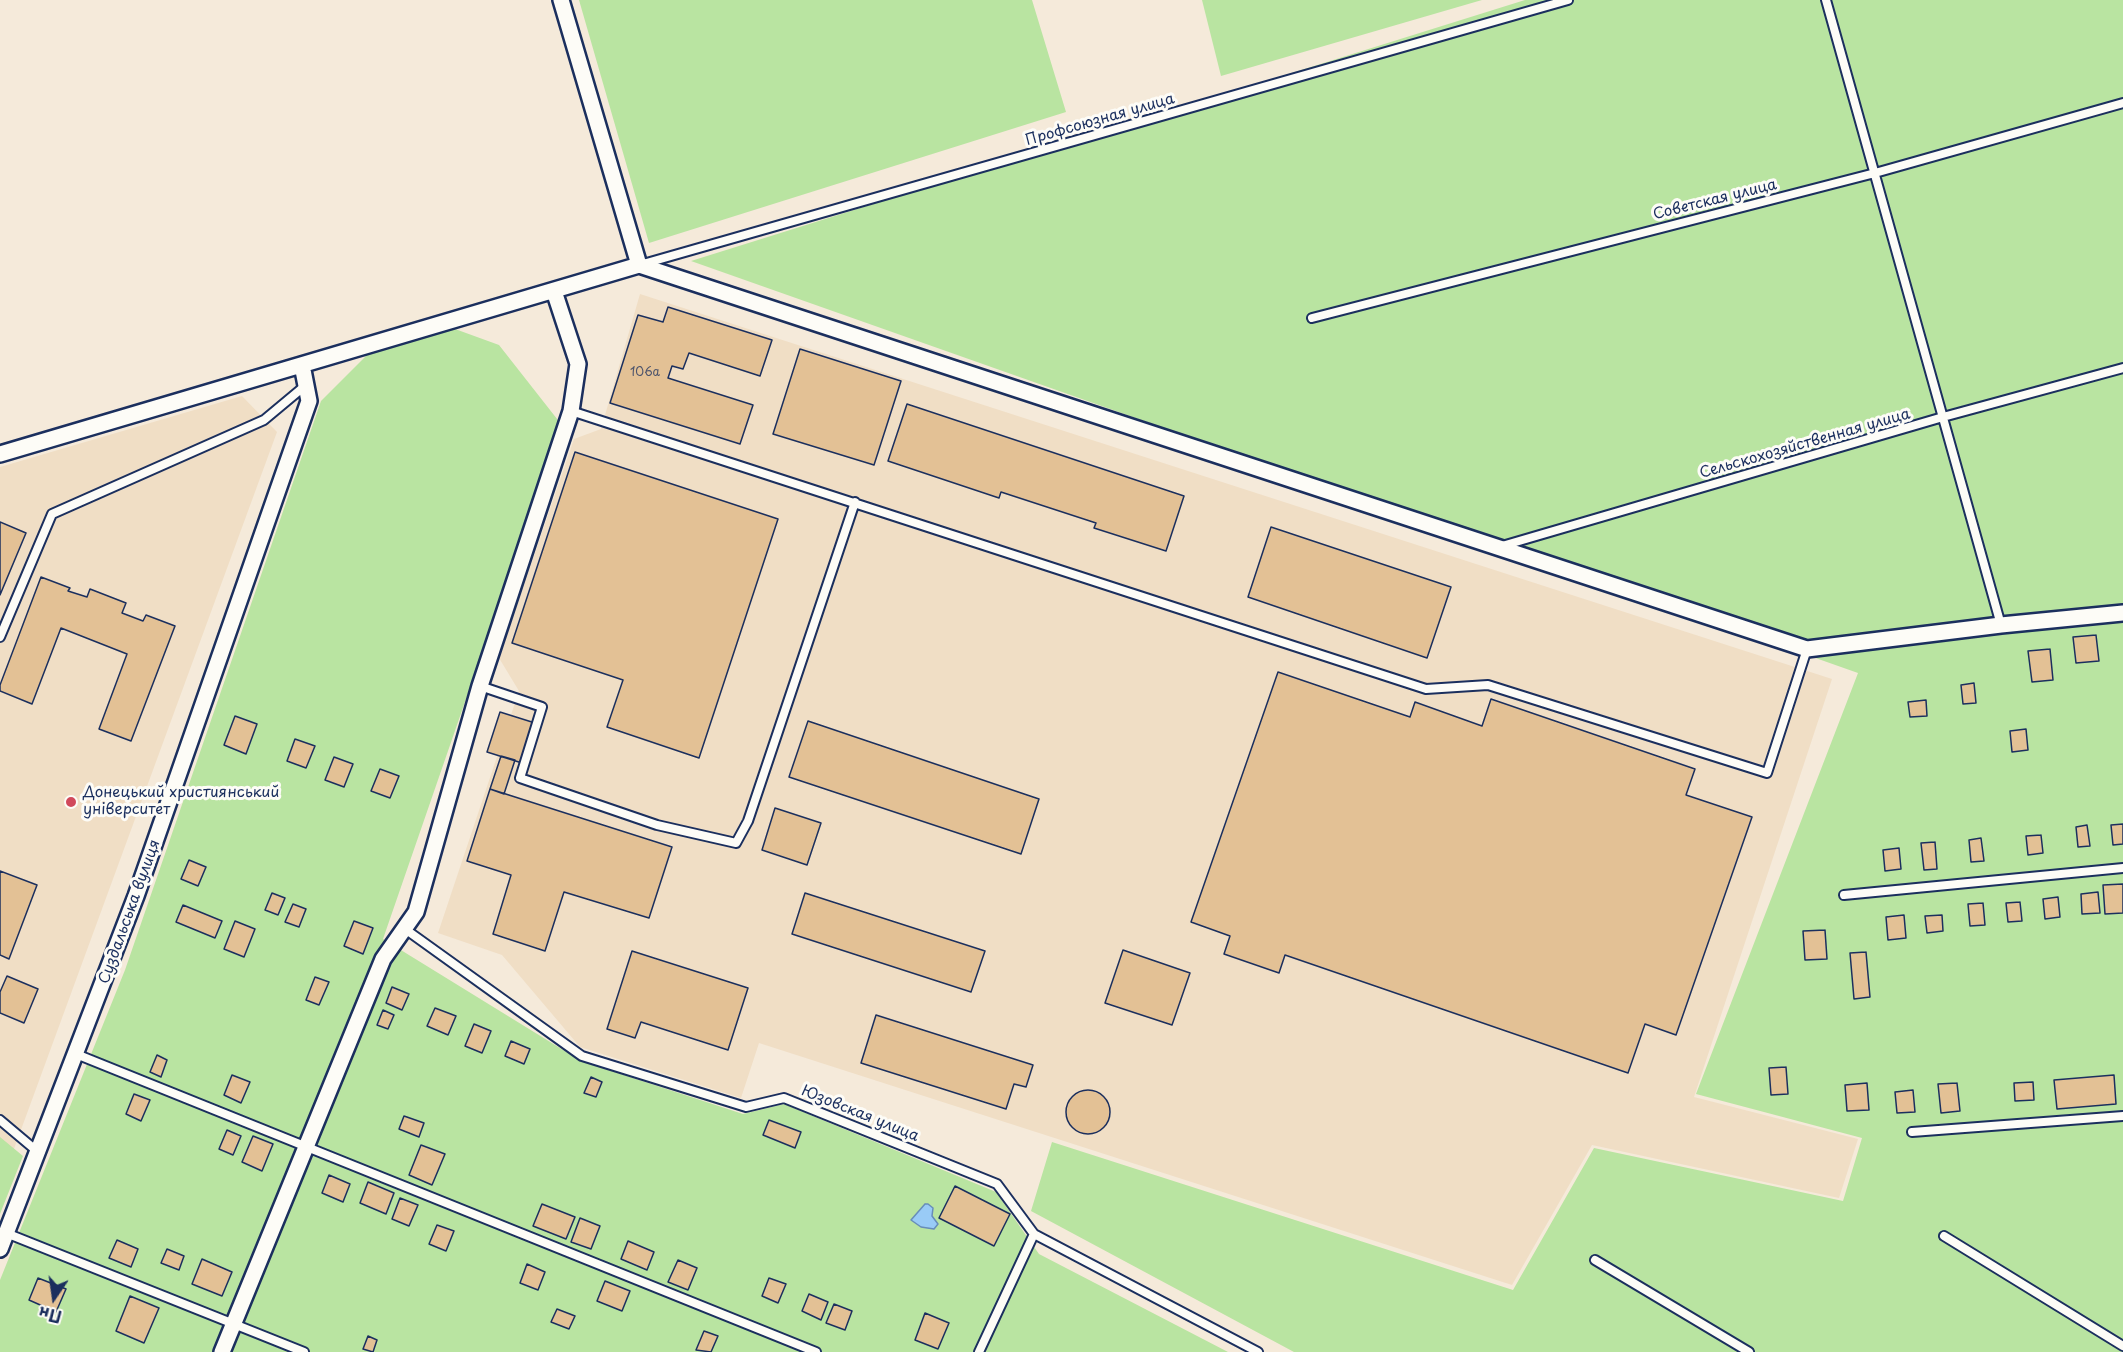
<!DOCTYPE html>
<html>
<head>
<meta charset="utf-8">
<style>
	body { margin:0 }
	#map { position:relative; width:2123px; height:1352px; overflow:hidden; background:#f5eada; font-family:"Playpen Sans",sans-serif }
	canvas { display:block }
	.north { position:absolute; left:24px; top:1268px; width:60px; height:60px; -webkit-text-stroke:4px #fdfcf7; paint-order:stroke; rotate:193deg; font-size:16px; font-weight:700; line-height:24px; text-align:center; color:#1b2f5e }
	.north::after { content:''; display:block; margin:auto; width:21px; height:27px; background:#1b2f5e; clip-path:polygon(50% 0,100% 100%,50% 72%,0 100%) }
</style>
</head>
<body>
<div id="map">
<canvas width="2123" height="1352"></canvas>
<div class="north">Пн</div>
</div>
<script>
const c = document.querySelector('canvas').getContext('2d');
c.lineJoin = 'round';
function fill(path, color) {
  c.fillStyle = color;
  c.fill(path, 'evenodd');
}
function toPath(rows) {
  const path = new Path2D();
  for (const r of rows) {
    if (r.length === 3) {
      path.moveTo(r[0] + r[2], r[1]);
      path.arc(r[0], r[1], r[2], 0, 2 * Math.PI);
      continue;
    }
    path.moveTo(r[0], r[1]);
    for (let i = 2; i < r.length; i += 2) path.lineTo(r[i], r[i + 1]);
  }
  return path;
}
function strokePath(path, color, width, dash) {
  c.strokeStyle = color;
  c.lineWidth = width;
  c.lineCap = dash ? 'butt' : 'round';
  c.setLineDash(dash || []);
  c.stroke(path);
}
function drawText(font, color, halo, rows, align = 'center') {
  c.font = font + ' "Playpen Sans",sans-serif';
  c.lineWidth = 6;
  c.setLineDash([]);
  c.textBaseline = 'middle';
  c.strokeStyle = halo;
  c.fillStyle = color;
  for (const [text, x, y, turn = 0] of rows) {
    c.save();
    c.translate(x, y);
    c.rotate((+turn || 0) * Math.PI / 180);
    c.textAlign = isNaN(turn) ? turn : align;
    if (halo) c.strokeText(text, 0, 0);
    c.fillText(text, 0, 0);
    c.restore();
  }
}
fill(toPath([
	[640,294,1832,679,1694,1097,1858,1139,1839,1198,1592,1145,1512,1285,759,1043,741,1098,580,1047,502,955,438,933,519,691,499,658,574,439,601,429],
	[242,396,277,432,0,1187,0,467]
]), '#f0dec5');
fill(toPath([
	[579,0,1032,0,1066,112,649,243],
	[1202,0,1482,0,1221,76],
	[1525,0,2123,0,2123,1352,1294,1352,1031,1211,1052,1142,1513,1290,1594,1148,1843,1201,1862,1138,1696,1094,1858,673,691,261],
	[455,329,499,345,561,424,383,939,581,1061,743,1114,784,1104,996,1192,1039,1254,1228,1352,0,1352,0,1280,125,970,321,401,367,355],
	[0,1137,23,1156,0,1214]
]), '#b9e4a1');
const water = toPath([
	[925,1204,928,1204,933,1208,932,1216,938,1224,934,1229,921,1227,911,1220,925,1204]
]);
fill(water, '#99cbf6');
strokePath(water, '#678db9', 1.5);
const building = toPath([
	[668,307,772,340,760,376,689,353,683,369,672,366,668,378,753,405,740,444,610,403,638,315,663,322,668,307],
	[800,349,901,381,874,465,773,434,800,349],
	[907,404,1184,496,1166,551,1094,528,1096,523,1001,492,999,498,888,461,907,404],
	[575,452,778,519,699,758,607,727,623,680,512,643,575,452],
	[0,522,26,533,0,595,0,522],
	[1271,527,1451,587,1427,658,1248,597,1271,527],
	[41,577,70,588,68,591,87,597,90,589,126,603,122,613,143,621,146,615,175,626,131,741,99,729,127,654,61,628,32,704,0,691,0,685,41,577],
	[2096,635,2099,661,2076,663,2073,637,2096,635],
	[2050,649,2053,680,2032,682,2028,651,2050,649],
	[1278,672,1410,717,1415,702,1482,726,1491,699,1695,769,1686,795,1752,817,1676,1035,1645,1024,1628,1073,1285,955,1279,973,1224,954,1230,936,1191,922,1278,672],
	[1974,683,1976,703,1963,704,1961,685,1974,683],
	[1926,700,1927,716,1910,717,1908,702,1926,700],
	[500,712,535,723,522,763,487,752,500,712],
	[235,716,257,724,246,754,224,745,235,716],
	[808,721,1039,799,1021,854,789,777,808,721],
	[2026,729,2028,750,2012,752,2010,731,2026,729],
	[295,739,315,746,306,768,287,761,295,739],
	[501,756,515,760,504,794,490,789,501,756],
	[334,757,353,764,344,787,325,780,334,757],
	[380,769,399,776,390,798,371,791,380,769],
	[490,789,672,847,649,918,564,892,545,951,493,934,511,875,467,861,490,789],
	[775,808,821,823,807,865,762,850,775,808],
	[2123,824,2123,844,2113,845,2111,825,2123,824],
	[2087,825,2090,846,2078,847,2076,827,2087,825],
	[2041,835,2043,853,2028,855,2026,836,2041,835],
	[1981,838,1984,861,1971,862,1969,840,1981,838],
	[1935,842,1937,869,1924,870,1921,843,1935,842],
	[1899,848,1901,869,1885,871,1883,850,1899,848],
	[189,860,206,867,198,886,181,879,189,860],
	[0,871,37,885,9,959,0,955,0,871],
	[2123,884,2123,913,2105,914,2103,885,2123,884],
	[2098,892,2100,913,2082,914,2081,894,2098,892],
	[272,893,285,898,278,915,265,910,272,893],
	[805,893,985,951,971,992,792,934,805,893],
	[2058,897,2060,917,2045,919,2043,899,2058,897],
	[2020,902,2022,921,2008,922,2006,903,2020,902],
	[1983,903,1985,925,1970,926,1968,904,1983,903],
	[293,904,306,909,299,927,285,922,293,904],
	[183,905,222,921,215,938,176,922,183,905],
	[1904,915,1906,938,1888,940,1886,917,1904,915],
	[1942,915,1943,931,1927,933,1925,916,1942,915],
	[235,921,255,929,244,957,224,949,235,921],
	[354,921,373,928,363,954,344,946,354,921],
	[1825,930,1827,959,1805,960,1803,931,1825,930],
	[1123,950,1190,973,1172,1025,1105,1003,1123,950],
	[632,951,748,988,728,1050,641,1022,635,1038,607,1029,632,951],
	[1866,952,1870,997,1854,999,1850,953,1866,952],
	[7,976,38,989,24,1023,0,1013,0,992,7,976],
	[315,977,329,982,319,1005,306,1000,315,977],
	[392,987,409,994,402,1010,386,1003,392,987],
	[435,1008,456,1016,448,1035,427,1026,435,1008],
	[383,1010,394,1015,388,1029,377,1025,383,1010],
	[876,1015,1033,1065,1026,1087,1014,1084,1006,1109,861,1063,876,1015],
	[474,1024,491,1031,482,1053,465,1046,474,1024],
	[511,1041,530,1049,524,1064,505,1056,511,1041],
	[157,1055,167,1060,161,1077,150,1072,157,1055],
	[1786,1067,1788,1094,1771,1095,1769,1068,1786,1067],
	[232,1075,250,1082,241,1103,224,1095,232,1075],
	[2114,1075,2116,1104,2057,1109,2054,1080,2114,1075],
	[591,1077,602,1082,596,1097,584,1093,591,1077],
	[2033,1082,2034,1100,2015,1101,2014,1083,2033,1082],
	[1867,1083,1869,1110,1847,1111,1845,1085,1867,1083],
	[1957,1083,1960,1111,1941,1113,1938,1084,1957,1083],
	[1088,1112,22],
	[1913,1090,1915,1112,1897,1113,1895,1092,1913,1090],
	[134,1094,150,1100,141,1121,126,1114,134,1094],
	[404,1116,424,1123,419,1137,399,1129,404,1116],
	[769,1120,801,1132,795,1148,763,1135,769,1120],
	[227,1130,241,1136,233,1155,219,1149,227,1130],
	[253,1136,273,1144,262,1171,242,1162,253,1136],
	[421,1145,445,1154,432,1185,409,1175,421,1145],
	[329,1175,350,1184,343,1202,322,1193,329,1175],
	[368,1182,394,1193,386,1214,360,1203,368,1182],
	[955,1186,1010,1214,994,1246,939,1218,955,1186],
	[400,1198,418,1205,409,1226,392,1219,400,1198],
	[542,1204,575,1217,566,1239,533,1226,542,1204],
	[580,1218,600,1226,591,1249,571,1242,580,1218],
	[437,1225,454,1231,446,1251,429,1244,437,1225],
	[117,1240,138,1249,131,1267,109,1258,117,1240],
	[628,1241,654,1252,647,1270,621,1259,628,1241],
	[167,1249,184,1256,179,1270,161,1263,167,1249],
	[202,1259,232,1272,222,1296,192,1284,202,1259],
	[678,1260,697,1268,688,1290,668,1282,678,1260],
	[527,1264,545,1272,538,1290,520,1283,527,1264],
	[38,1278,66,1289,56,1312,29,1300,38,1278],
	[769,1278,786,1284,778,1303,762,1296,769,1278],
	[605,1281,630,1291,622,1311,597,1301,605,1281],
	[809,1294,828,1302,821,1320,802,1311,809,1294],
	[130,1296,159,1308,144,1343,116,1331,130,1296],
	[834,1304,852,1311,845,1330,826,1323,834,1304],
	[557,1309,575,1316,569,1329,551,1322,557,1309],
	[925,1313,949,1323,938,1349,915,1340,925,1313],
	[704,1331,718,1336,711,1352,696,1350,704,1331],
	[368,1336,377,1340,373,1352,363,1349,368,1336]
]);
fill(building, '#e3c195');
strokePath(building, '#1b2f5e', 1.5);
const service = toPath([
	[1826,0,2001,625],
	[643,264,1568,0],
	[1312,318,1875,173,2123,103],
	[571,411,1426,689,1488,685,1767,773,1807,649],
	[1502,546,1943,417,2123,368],
	[0,637,52,514,264,420,306,385],
	[480,686,542,707,520,778,657,825,736,843,748,821,855,502],
	[1844,895,2123,868],
	[405,929,582,1056,746,1107,784,1098,997,1184,1034,1234,1258,1352],
	[76,1054,816,1352],
	[0,1120,38,1152],
	[1912,1132,2123,1116],
	[6,1233,304,1352],
	[1944,1236,2123,1346],
	[1595,1260,1749,1352],
	[979,1352,1034,1234]
]);
const minor = toPath([
	[639,265,1807,649,2001,625,2123,613],
	[0,454,639,265,561,0],
	[0,1249,136,896,309,401,302,365],
	[222,1352,383,959,416,912,480,686,571,411,578,364,554,291]
]);
strokePath(service, '#1b2f5e', 12);
strokePath(minor, '#1b2f5e', 20);
strokePath(service, '#fdfcf7', 8);
strokePath(minor, '#fdfcf7', 15);
for (const [x, y, r, color] of [
	[71,802,6,"#d1495b"]
]) {
  const dot = new Path2D();
  dot.arc(x, y, r, 0, 2 * Math.PI);
  c.fillStyle = color;
  c.fill(dot);
  strokePath(dot, '#fdfcf7', 2);
}
drawText('12px', '#4d546c', null, [
	["106а",645,373]
]);
drawText('15px', '#1b2f5e', '#fdfcf7', [
	["Профсоюзная улица",1100,120,-16],
	["Советская улица",1715,200,-14],
	["Сельскохозяйственная улица",1805,444,-16],
	["Суздальська вулиця",130,912,-70],
	["Юзовская улица",860,1114,22]
]);
drawText('15px', '#1b2f5e', '#fdfcf7', [
	["Донецький християнський",83,793],
	["університет",83,810]
], 'left');
</script>
</body>
</html>
